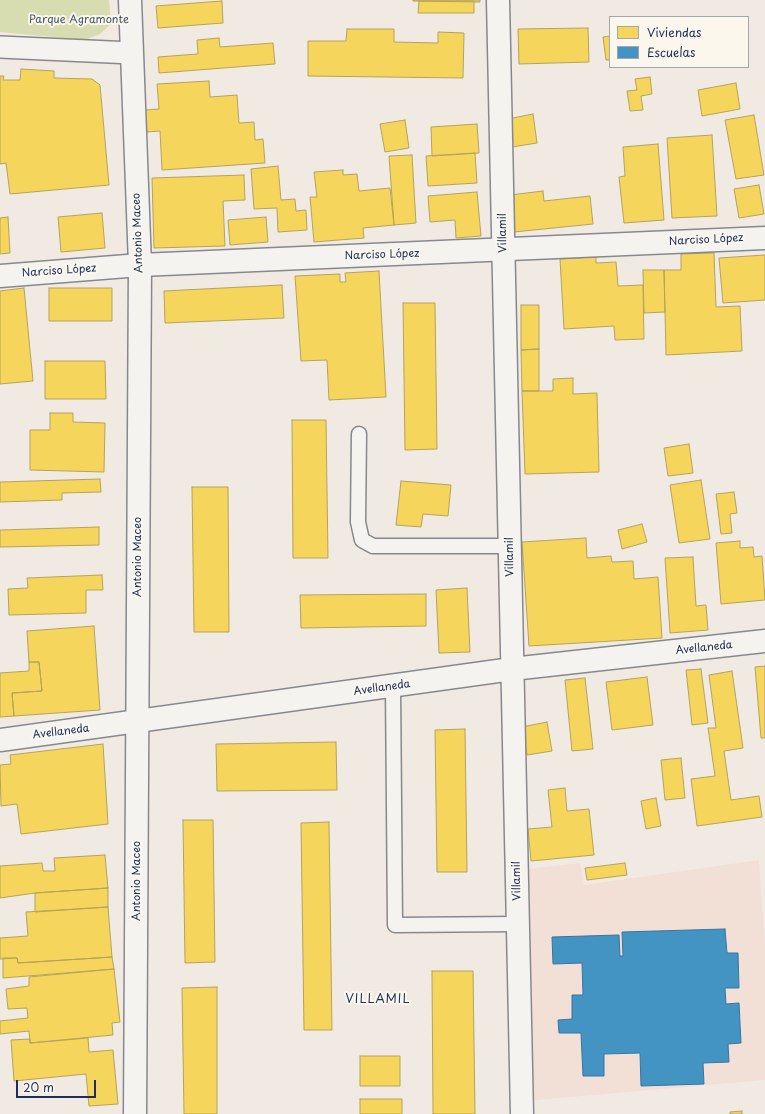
<!DOCTYPE html>
<html>
<head>
<meta charset="utf-8">
<style>
	body { margin:0 }
	#map { position:relative; width:765px; height:1114px; overflow:hidden; background:#f1eae3; font-family:"Playpen Sans",sans-serif }
	canvas { display:block }
	.legend { position:absolute; left:609px; top:16px; width:140px; height:52px; box-sizing:border-box; background:#fbf7ec; border:1px solid #a1a7b3; margin:0; padding:5px 7px; list-style:none; font-size:12px; color:#1b2f5e }
	.legend li { display:flex; align-items:center; gap:8px; height:20px }
	.legend b { width:20px; border:1px solid #a1a7b3 }
	.scale { position:absolute; left:16px; top:1080px; width:80px; height:18px; box-sizing:border-box; border:2px solid #1b2f5e; border-top:0; padding-left:5px; font-size:12px; line-height:14px; white-space:nowrap; color:#1b2f5e; -webkit-text-stroke:3px #fbf7ec; paint-order:stroke }
</style>
</head>
<body>
<div id="map">
<canvas width="765" height="1114"></canvas>
<ul class="legend">
<li><b style="height:11px;background:#f6d55c"></b>Viviendas</li>
<li><b style="height:11px;background:#4393c3"></b>Escuelas</li>
</ul>
<div class="scale">20 m</div>
</div>
<script>
const c = document.querySelector('canvas').getContext('2d');
c.lineJoin = 'round';
function fill(path, color) {
  c.fillStyle = color;
  c.fill(path, 'evenodd');
}
function toPath(rows) {
  const path = new Path2D();
  for (const r of rows) {
    path.moveTo(r[0], r[1]);
    for (let i = 2; i < r.length; i += 2) path.lineTo(r[i], r[i + 1]);
  }
  return path;
}
function strokePath(path, color, width, dash) {
  c.strokeStyle = color;
  c.lineWidth = width;
  c.lineCap = dash ? 'butt' : 'round';
  c.setLineDash(dash || []);
  c.stroke(path);
}
function drawText(font, color, halo, rows, align = 'center') {
  c.font = font + ' "Playpen Sans",sans-serif';
  c.lineWidth = 4;
  c.setLineDash([]);
  c.textBaseline = 'middle';
  c.strokeStyle = halo;
  c.fillStyle = color;
  for (const [text, x, y, turn = 0] of rows) {
    c.save();
    c.translate(x, y);
    c.rotate((+turn || 0) * Math.PI / 180);
    c.textAlign = isNaN(turn) ? turn : align;
    if (halo) c.strokeText(text, 0, 0);
    c.fillText(text, 0, 0);
    c.restore();
  }
}
fill(toPath([
	[759,860,765,945,765,1080,525,1101,519,870,580,863,584,885]
]), '#f2e0d6');
fill(toPath([
	[0,0,109,0,111,24,100,34,85,40,0,32]
]), '#d7ddb0');
const homes = toPath([
	[413,0,480,0,480,2,413,1,413,0],
	[222,1,223,23,158,28,156,6,222,1],
	[419,1,474,1,474,13,418,13,419,1],
	[588,28,589,62,519,64,518,29,588,28],
	[347,29,394,29,394,42,438,43,438,32,464,33,463,78,308,76,308,41,346,41,347,29],
	[610,36,610,60,606,60,603,37,610,36],
	[219,38,220,47,273,43,275,64,159,73,158,57,198,54,197,40,219,38],
	[21,69,54,71,54,78,92,79,100,85,109,185,10,194,6,163,0,164,0,76,4,76,3,80,20,80,21,69],
	[650,77,652,94,641,96,643,110,630,111,627,91,637,90,635,79,650,77],
	[209,81,210,97,237,95,239,123,254,122,255,140,263,139,265,163,162,170,160,131,147,132,145,110,159,109,157,84,209,81],
	[736,83,740,109,702,116,698,90,736,83],
	[533,114,537,143,512,147,508,119,533,114],
	[754,115,764,175,736,179,725,120,754,115],
	[405,120,409,148,385,152,380,124,405,120],
	[477,124,479,153,432,156,431,127,477,124],
	[712,135,717,216,672,218,667,138,712,135],
	[658,144,664,220,624,223,619,177,625,176,623,147,658,144],
	[475,153,477,183,428,186,426,156,475,153],
	[412,155,416,223,394,225,389,156,412,155],
	[278,166,281,200,295,199,296,211,306,210,307,230,278,232,277,208,254,209,251,169,278,166],
	[343,170,343,175,357,174,359,191,390,188,394,225,363,228,364,238,314,242,310,197,317,197,314,172,343,170],
	[244,175,245,200,223,201,225,246,154,248,152,178,244,175],
	[759,185,764,214,739,218,734,189,759,185],
	[543,191,544,201,590,196,593,224,514,232,510,195,543,191],
	[477,192,481,236,456,238,455,220,430,222,428,196,477,192],
	[102,213,105,248,61,252,58,217,102,213],
	[8,217,10,253,0,254,0,218,8,217],
	[266,217,268,242,230,245,228,220,266,217],
	[714,253,716,307,740,306,742,351,666,355,664,270,681,270,681,254,714,253],
	[765,255,765,300,723,303,719,258,765,255],
	[596,257,596,263,616,262,618,286,643,285,644,339,615,340,614,326,564,329,560,259,596,257],
	[643,270,664,270,665,312,644,313,643,270],
	[379,271,386,397,329,400,327,360,301,361,295,276,340,274,340,282,346,282,345,273,379,271],
	[282,285,284,318,165,323,164,291,282,285],
	[24,288,33,381,0,384,0,291,24,288],
	[49,288,112,288,112,321,49,321,49,288],
	[403,303,435,303,437,449,405,450,403,303],
	[521,305,539,305,539,349,521,350,521,305],
	[539,349,539,391,522,391,521,350,539,349],
	[45,361,105,361,106,399,45,399,45,361],
	[573,378,573,394,597,393,599,472,525,474,522,391,553,391,553,379,573,378],
	[50,413,73,413,73,422,105,423,104,472,30,470,30,430,50,430,50,413],
	[292,420,326,420,328,558,293,558,292,420],
	[689,444,693,473,668,476,664,448,689,444],
	[100,479,101,492,62,493,62,500,0,502,0,482,100,479],
	[701,480,710,539,679,543,670,485,701,480],
	[401,481,451,485,448,516,423,514,421,527,396,525,401,481],
	[192,487,228,487,229,632,194,632,192,487],
	[734,492,737,513,730,514,732,533,721,534,716,494,734,492],
	[642,524,647,542,622,549,618,530,642,524],
	[99,527,99,545,0,547,0,530,99,527],
	[586,538,587,558,611,556,612,562,633,561,634,579,658,577,662,638,529,646,522,542,586,538],
	[740,541,740,548,753,547,754,557,762,556,765,600,721,604,716,543,740,541],
	[693,557,696,606,706,605,708,630,670,633,665,558,693,557],
	[102,575,103,590,86,590,86,613,9,615,8,589,28,588,27,578,102,575],
	[467,588,470,652,439,653,436,590,467,588],
	[426,594,426,626,301,628,300,595,426,594],
	[94,626,100,710,14,716,12,693,42,691,39,662,29,662,27,631,94,626],
	[29,662,39,662,42,691,12,693,14,716,0,717,0,673,29,671,29,662],
	[765,666,765,738,761,738,755,667,765,666],
	[701,669,708,723,692,725,686,670,701,669],
	[732,671,743,748,724,751,731,800,759,796,762,817,697,826,691,779,715,776,708,728,716,728,709,675,732,671],
	[647,677,653,725,612,730,606,682,647,677],
	[585,678,593,749,572,751,565,680,585,678],
	[547,722,552,751,527,755,522,727,547,722],
	[465,729,467,872,437,872,435,730,465,729],
	[336,742,337,790,217,791,216,744,336,742],
	[103,744,108,824,21,834,17,804,1,806,0,765,11,764,10,755,103,744],
	[681,758,685,798,665,800,661,760,681,758],
	[565,788,567,811,589,809,594,855,531,861,528,829,552,827,548,790,565,788],
	[656,798,661,826,646,829,641,801,656,798],
	[183,820,213,820,215,962,185,963,183,820],
	[329,822,332,1030,304,1030,301,823,329,822],
	[105,855,108,888,35,893,0,898,0,866,42,863,43,871,55,871,54,858,105,855],
	[625,863,627,875,587,880,585,868,625,863],
	[108,888,108,907,35,912,35,893,108,888],
	[108,907,112,957,18,963,17,958,0,959,0,938,28,936,26,912,108,907],
	[112,957,114,969,3,978,3,958,17,958,18,963,112,957],
	[114,969,120,1022,112,1023,113,1035,30,1043,29,1031,0,1034,0,1021,28,1018,27,1008,8,1009,6,989,29,986,29,977,114,969],
	[432,971,473,971,475,1114,433,1114,432,971],
	[217,987,217,1114,184,1114,182,988,217,987],
	[88,1038,89,1052,113,1050,118,1104,89,1106,86,1074,14,1081,11,1040,30,1039,30,1043,88,1038],
	[360,1056,400,1056,400,1086,360,1086,360,1056],
	[360,1099,402,1099,402,1114,360,1114,360,1099],
	[742,1111,742,1114,730,1114,730,1112,742,1111]
]);
fill(homes, '#f6d55c');
strokePath(homes, '#b4a35d', 1);
const schools = toPath([
	[725,929,727,953,738,953,739,988,725,988,726,1004,739,1003,741,1043,728,1044,729,1062,703,1063,704,1084,641,1086,640,1053,604,1054,604,1076,583,1076,581,1033,559,1033,558,1020,572,1019,572,995,583,995,582,963,553,964,552,937,619,935,620,956,623,956,622,932,725,929]
]);
fill(schools, '#4393c3');
strokePath(schools, '#3775a5', 1);
const service = toPath([
	[359,434,358,522,362,540,373,546,510,546],
	[393,686,395,925,518,924]
]);
const pedestrian = toPath([
	[0,47,132,53]
]);
const minor = toPath([
	[498,0,522,1114],
	[0,740,512,669,765,641],
	[135,1114,140,265]
]);
const tertiary = toPath([
	[130,0,140,265],
	[0,276,140,265,765,238]
]);
strokePath(service, '#87888e', 17);
strokePath(pedestrian, '#87888e', 24);
strokePath(minor, '#87888e', 25);
strokePath(tertiary, '#87888e', 25);
strokePath(service, '#f5f3ef', 14);
strokePath(pedestrian, '#f5f3ef', 21);
strokePath(minor, '#f5f3ef', 22);
strokePath(tertiary, '#f5f3ef', 22);
drawText('11px', '#445868', '#fbf7ec', [
	["Parque Agramonte",79,20]
]);
drawText('11px', '#1b2f5e', '#fbf7ec', [
	["Antonio Maceo",138,233,-92],
	["Villamil",503,233,-91],
	["Narciso López",706,240,-3],
	["Narciso López",382,255,-2],
	["Narciso López",59,271,-4],
	["Antonio Maceo",138,557,-90],
	["Villamil",510,557,-91],
	["Avellaneda",704,648,-6],
	["Avellaneda",382,688,-8],
	["Avellaneda",61,732,-7],
	["Antonio Maceo",137,881,-90],
	["Villamil",517,881,-91]
]);
c.letterSpacing = '1px';
drawText('12px', '#1b2f5e', '#fbf7ec', [
	["VILLAMIL",378,1000]
]);
c.letterSpacing = '0px';
</script>
</body>
</html>
